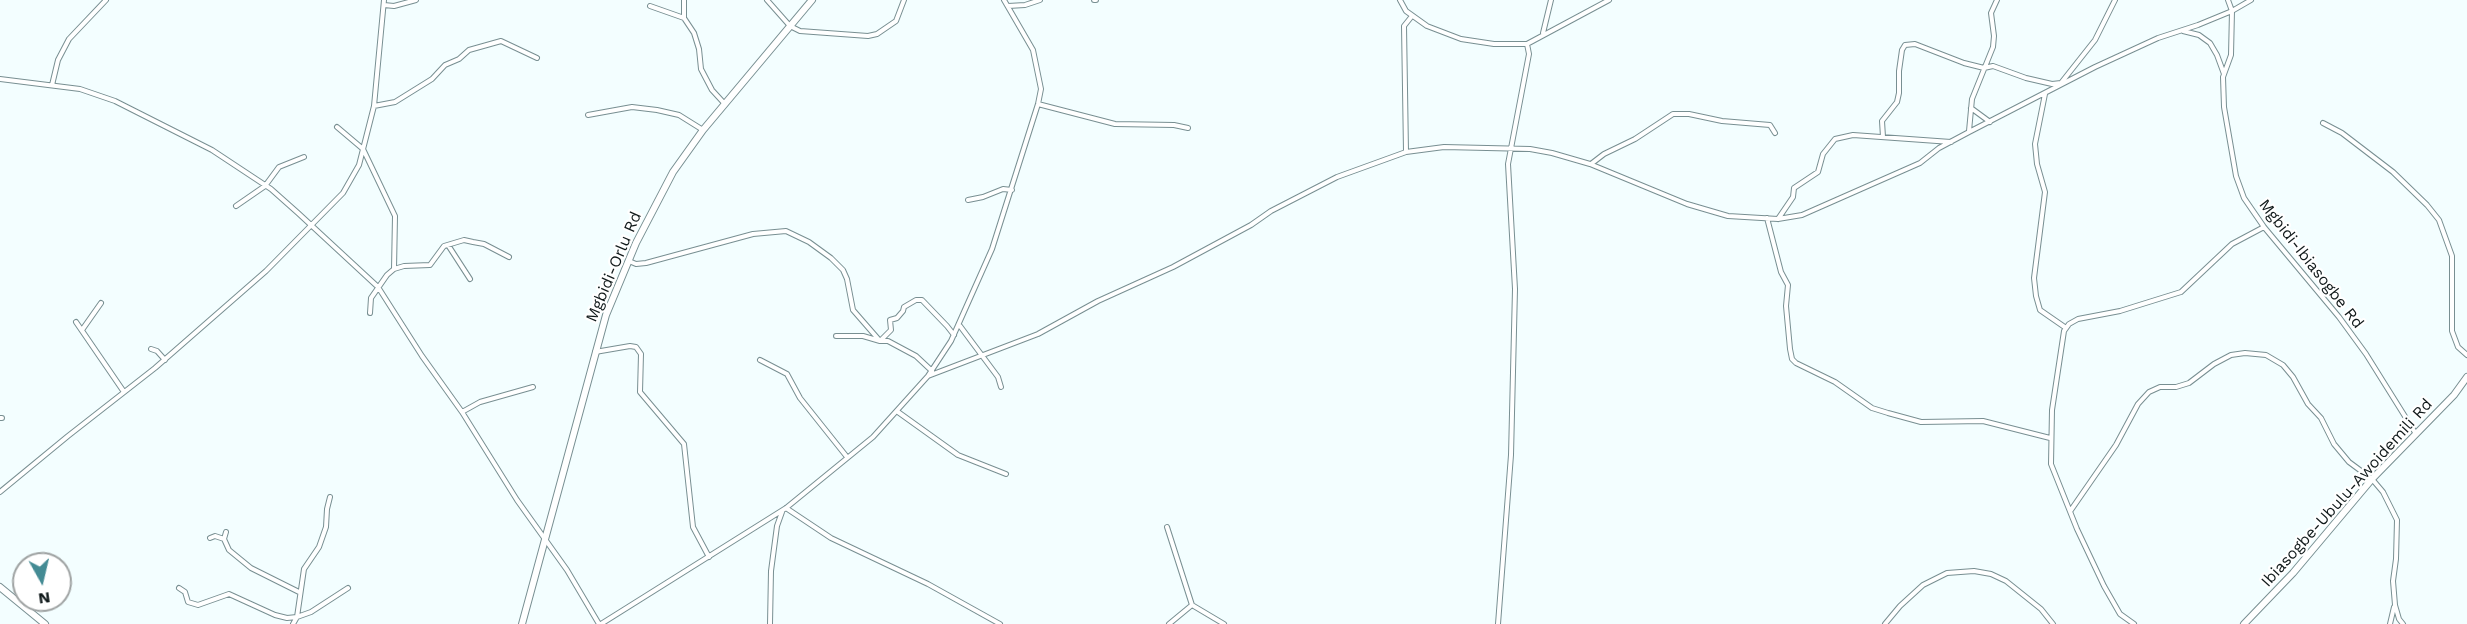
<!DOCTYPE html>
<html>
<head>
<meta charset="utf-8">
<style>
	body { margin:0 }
	#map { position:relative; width:2467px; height:624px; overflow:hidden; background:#f3feff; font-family:"Work Sans",sans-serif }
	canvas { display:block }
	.north { position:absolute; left:12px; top:552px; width:60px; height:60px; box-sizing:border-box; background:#fff; border:2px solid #9fa3a3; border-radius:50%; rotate:172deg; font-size:16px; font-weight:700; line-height:24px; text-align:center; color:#10191a }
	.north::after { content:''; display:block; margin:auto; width:21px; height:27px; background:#448b94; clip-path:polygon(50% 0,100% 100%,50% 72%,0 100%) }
</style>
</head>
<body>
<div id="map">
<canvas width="2467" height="624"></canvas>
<div class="north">N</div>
</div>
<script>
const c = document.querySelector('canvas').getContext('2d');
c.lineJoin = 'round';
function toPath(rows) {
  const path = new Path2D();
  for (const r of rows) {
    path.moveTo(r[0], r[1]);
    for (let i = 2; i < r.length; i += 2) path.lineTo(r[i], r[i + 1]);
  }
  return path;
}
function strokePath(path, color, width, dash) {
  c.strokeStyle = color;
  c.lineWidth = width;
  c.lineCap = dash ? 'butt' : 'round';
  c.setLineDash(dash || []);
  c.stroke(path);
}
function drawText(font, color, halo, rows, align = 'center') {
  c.font = font + ' "Work Sans",sans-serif';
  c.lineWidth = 4.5;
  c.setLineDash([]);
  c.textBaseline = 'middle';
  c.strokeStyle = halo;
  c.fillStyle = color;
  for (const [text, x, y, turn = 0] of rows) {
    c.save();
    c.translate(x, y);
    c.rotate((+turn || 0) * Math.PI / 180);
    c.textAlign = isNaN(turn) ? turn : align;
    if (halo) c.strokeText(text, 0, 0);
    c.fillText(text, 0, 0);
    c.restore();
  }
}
const street = toPath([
	[684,0,684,18],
	[767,0,790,26,800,31,868,36,877,34,896,21,904,0],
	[1094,0,1096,0],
	[1400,0,1406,11,1427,26,1461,39,1494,44,1527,44,1609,0],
	[2251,0,2232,11,2231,55,2223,77,2224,107,2236,176,2244,198,2264,227,2339,317,2366,354,2416,434],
	[384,5,394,6,416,0],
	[650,6,684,18,694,33,699,49,701,69,712,90,723,102],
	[1008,6,1025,5,1040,0],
	[2183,31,2199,35,2210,43,2217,55,2224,74],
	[1543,33,1551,0],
	[0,79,80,89,115,101,212,150,271,189,298,213,378,287,422,356,462,412,517,500,567,570,599,624],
	[52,85,58,60,69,39,106,0],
	[2045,94,2035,144,2037,164,2045,192,2034,278,2036,296,2040,310,2066,328],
	[1038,104,1115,124,1174,125,1188,128],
	[374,106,395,102,432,79,445,65,459,59,469,50,501,41,537,58],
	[1971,108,1990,122],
	[588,115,632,107,657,110,679,115,703,130],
	[2323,123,2342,133,2393,172,2427,205,2439,220,2452,256,2452,331,2458,347,2467,355],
	[337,127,363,149,395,216,394,269],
	[1969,131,1972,99,1993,47,1994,36,1991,13,1997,0],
	[1883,137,1882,121,1897,102,1899,93,1899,71,1902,50,1905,45,1915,44,1964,63,1984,68,1993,66,2026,78,2052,84,2061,83,2095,40,2115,0],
	[1406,152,1404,26,1412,16],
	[1591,164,1604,154,1635,139,1673,114,1689,114,1722,121,1770,125,1775,133],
	[968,200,983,197,1003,189,1012,190],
	[236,206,265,186,279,167,304,157],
	[1767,218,1781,272,1788,285,1786,306,1790,349,1792,359,1796,363,1835,382,1872,408,1888,413,1921,422,1983,421,2050,438],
	[1778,219,1793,197,1794,188,1818,172,1823,154,1835,139,1853,135,1951,142],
	[448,245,470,279],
	[629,261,636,264,646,263,753,234,786,231,809,242,831,258,843,270,847,279,853,310,880,341,888,341,916,356,932,371],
	[370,313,371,298,387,275,394,269,404,266,430,265,444,246,464,240,473,242,484,244,509,257],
	[76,322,124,392],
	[960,326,998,377,1001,387],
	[82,330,101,303],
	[836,336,863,336,880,341,891,330,890,320,897,318,903,311,904,307,916,300,922,300,947,326,954,335],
	[151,349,157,351,165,360],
	[595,352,630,346,636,347,641,354,640,392,684,444,693,527,709,557],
	[760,360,787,374,800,398,847,457],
	[928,376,1038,334,1098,301,1173,267,1251,225,1271,211,1337,177,1406,152,1444,147,1530,149,1552,153,1590,164,1687,204,1728,216,1778,219,1802,215,1920,163,1939,148,1969,132,2095,67,2158,38,2198,25,2232,11,2228,0],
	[462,412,480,402,533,387],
	[898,412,958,455,1006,474],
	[0,418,2,418],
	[0,492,68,436,155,368,266,271,343,193,359,165,374,106,384,0],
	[786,508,831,538,928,584,1000,624],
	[2071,510,2116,445,2138,404,2149,392,2160,387,2176,387,2189,383,2214,364,2231,355,2245,353,2266,355,2283,365,2293,377,2308,404,2321,418,2334,444,2349,462,2372,479,2383,492,2397,520,2396,559,2393,581,2395,605,2399,619,2403,624],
	[1167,527,1192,605,1169,624],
	[226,532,224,539,229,550,251,568,299,592],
	[210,538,215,536,224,539],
	[179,588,185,592,188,602,198,605,229,594,275,615,287,618,297,617,311,612,348,588],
	[1192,605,1224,624],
	[293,624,297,617,304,569,319,547,326,527,327,509,330,497],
	[601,624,786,508,873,437,928,376,951,341,992,249,1038,104,1041,89,1033,50,1004,0],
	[770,624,771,571,777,526,782,512],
	[1498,624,1511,455,1515,289,1508,164,1529,54,1527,44],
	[1885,624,1900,606,1923,585,1947,573,1974,571,1991,574,2006,581,2041,609,2053,624],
	[2134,624,2120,614,2104,586,2077,529,2051,464,2052,410,2064,331,2069,324,2078,319,2120,311,2181,292,2232,244,2264,227],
	[2390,624,2394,607]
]);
const secondary = toPath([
	[0,587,45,624],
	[522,624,606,315,636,243,673,172,703,130,812,0],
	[2244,624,2293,573,2372,479,2454,395,2467,377]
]);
strokePath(street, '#788f92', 6);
strokePath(secondary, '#788f92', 8);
strokePath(street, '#fff', 4);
strokePath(secondary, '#fff', 6);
drawText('16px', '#10191a', '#fff', [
	["Mgbidi-Ibiasogbe Rd",2311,264,52],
	["Mgbidi-Orlu Rd",614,267,-67],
	["Ibiasogbe-Ubulu-Awoidemili Rd",2347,493,-48]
]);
</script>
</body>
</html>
